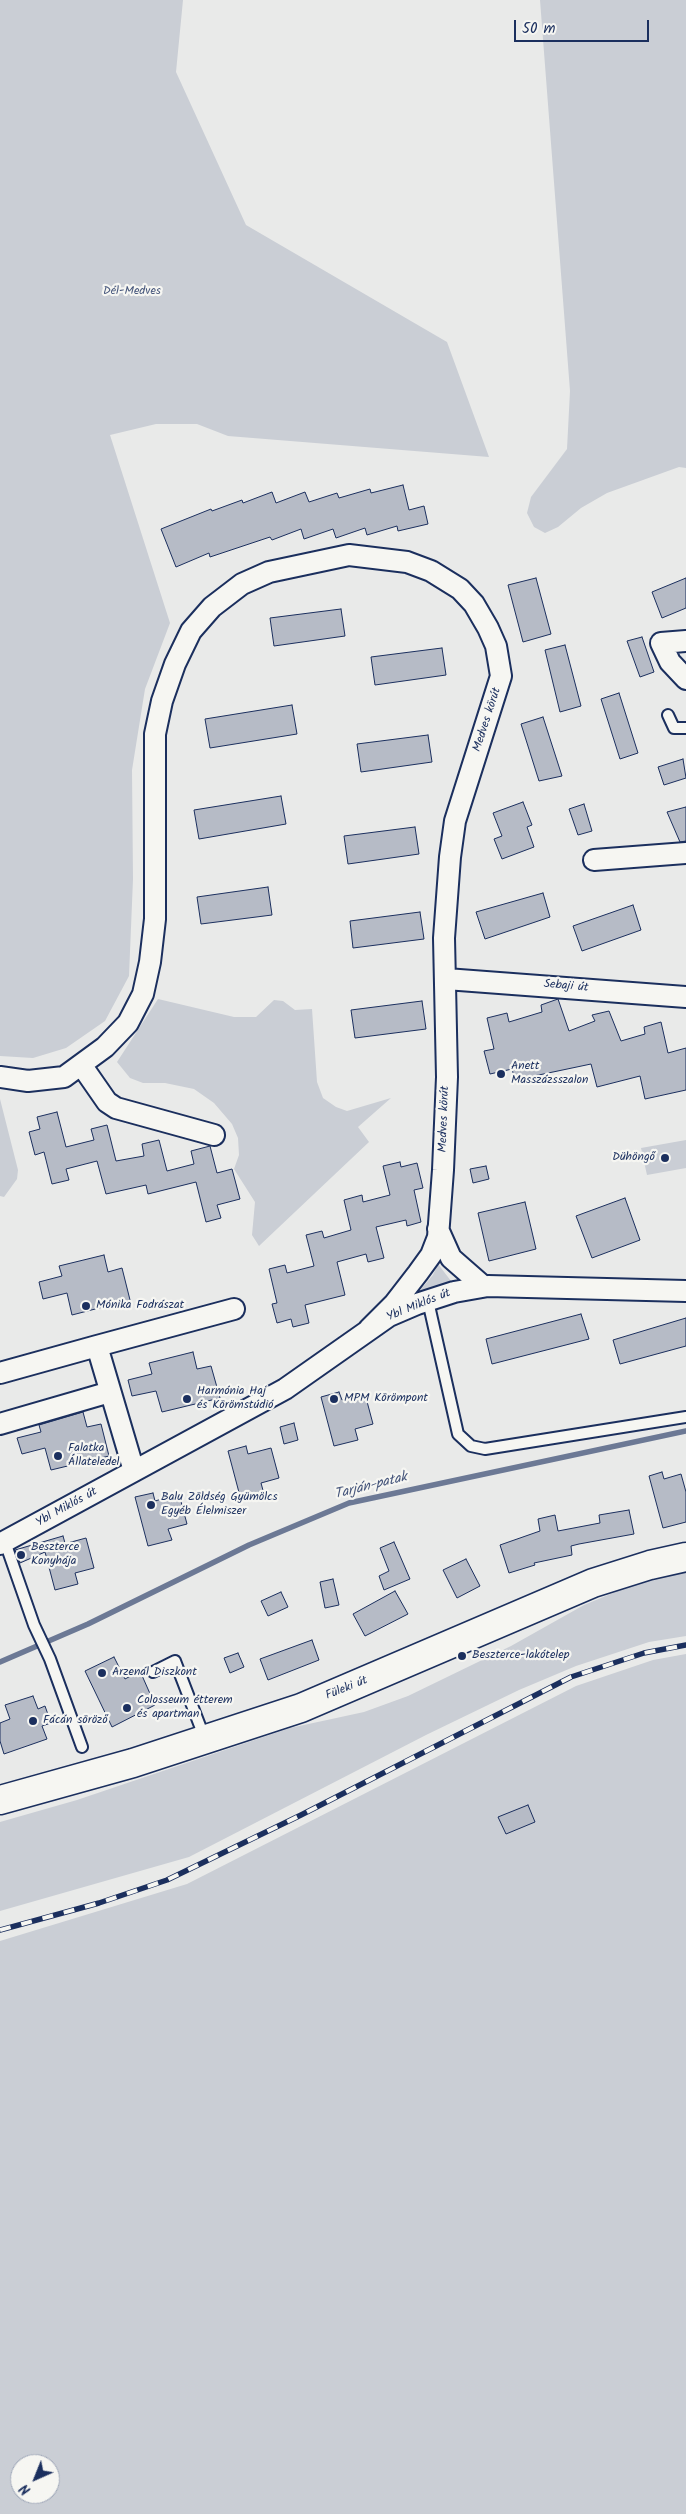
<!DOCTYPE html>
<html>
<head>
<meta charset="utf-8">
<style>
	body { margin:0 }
	#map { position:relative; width:686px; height:2514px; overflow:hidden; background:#e9eae9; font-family:Kalam,sans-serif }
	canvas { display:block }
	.north { position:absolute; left:10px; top:2454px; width:50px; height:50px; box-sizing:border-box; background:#f6f6f2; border:1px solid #9ea6b7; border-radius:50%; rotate:224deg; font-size:14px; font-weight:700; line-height:20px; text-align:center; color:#1b2f5e }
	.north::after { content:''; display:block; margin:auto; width:18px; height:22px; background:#1b2f5e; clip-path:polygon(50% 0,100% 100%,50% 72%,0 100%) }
	.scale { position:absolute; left:514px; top:20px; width:135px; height:22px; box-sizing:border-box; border:2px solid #1b2f5e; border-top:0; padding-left:6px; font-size:15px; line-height:18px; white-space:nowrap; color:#1b2f5e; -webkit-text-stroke:4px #f6f6f2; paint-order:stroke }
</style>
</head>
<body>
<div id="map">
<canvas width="686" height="2514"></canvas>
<div class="north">N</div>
<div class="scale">50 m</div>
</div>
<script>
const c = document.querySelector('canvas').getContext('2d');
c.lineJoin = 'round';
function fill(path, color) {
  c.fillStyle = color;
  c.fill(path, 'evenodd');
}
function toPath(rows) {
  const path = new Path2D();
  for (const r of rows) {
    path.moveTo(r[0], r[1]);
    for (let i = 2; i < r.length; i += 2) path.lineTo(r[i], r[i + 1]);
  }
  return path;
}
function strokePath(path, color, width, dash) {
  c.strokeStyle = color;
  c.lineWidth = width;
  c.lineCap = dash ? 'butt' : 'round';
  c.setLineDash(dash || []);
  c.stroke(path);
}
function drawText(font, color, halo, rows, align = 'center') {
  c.font = font + ' Kalam,sans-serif';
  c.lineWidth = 4.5;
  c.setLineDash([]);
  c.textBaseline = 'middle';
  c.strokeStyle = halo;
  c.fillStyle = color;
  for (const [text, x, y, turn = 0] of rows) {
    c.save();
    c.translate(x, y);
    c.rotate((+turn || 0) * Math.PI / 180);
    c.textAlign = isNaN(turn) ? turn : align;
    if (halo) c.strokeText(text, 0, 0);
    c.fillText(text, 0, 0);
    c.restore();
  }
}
fill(toPath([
	[0,0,183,0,176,72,246,225,447,342,489,457,228,436,197,424,156,424,110,435,170,623,145,689,132,770,133,879,129,976,105,1021,66,1048,33,1058,0,1056],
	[540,0,686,0,686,468,679,467,607,493,581,508,558,527,545,533,534,527,527,513,531,497,567,449,570,391],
	[158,999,234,1017,256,1017,274,1000,283,1001,295,1010,312,1009,317,1082,323,1098,336,1107,347,1111,391,1098,358,1127,369,1142,259,1246,252,1235,255,1202,234,1169,239,1155,238,1138,232,1124,214,1103,194,1089,165,1083,143,1083,130,1078,117,1062],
	[0,1099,18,1170,17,1179,4,1197,0,1196],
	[686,1140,686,1168,647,1175,641,1148],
	[438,1264,451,1281,416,1295,433,1275],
	[686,1571,686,1636,649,1642,576,1666,519,1690,426,1735,189,1857,0,1911,0,1822,77,1800,290,1728,364,1712,408,1696,511,1646,584,1605,637,1583],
	[686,1654,686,2514,0,2514,0,1941,187,1884,576,1686,653,1660],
	[20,2464,50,2464,50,2494,20,2494]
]), '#caced5');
strokePath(toPath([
	[0,1662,88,1624,249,1545,349,1503,686,1431]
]), '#6c7995', 5.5);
const building = toPath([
	[403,485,409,510,424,506,428,524,398,531,397,526,367,535,365,528,336,538,333,529,304,539,301,529,272,540,270,537,210,557,209,553,176,567,161,529,211,509,212,511,242,500,243,503,272,492,276,503,305,492,309,502,337,493,339,498,370,489,371,493,403,485],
	[536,578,551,634,523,642,508,585,536,578],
	[686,578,686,608,662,618,652,592,686,578],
	[341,609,345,636,274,646,270,618,341,609],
	[642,637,654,672,640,677,627,641,642,637],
	[565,645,581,706,560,712,545,650,565,645],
	[442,648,446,675,375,685,371,657,442,648],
	[619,693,638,753,620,759,601,699,619,693],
	[292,705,297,734,210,748,205,719,292,705],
	[543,717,562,776,539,781,521,724,543,717],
	[428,735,432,762,361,772,357,744,428,735],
	[683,759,686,778,664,785,658,767,683,759],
	[281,796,286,824,199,839,194,810,281,796],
	[523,802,532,825,527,827,534,847,502,859,494,839,502,836,493,813,523,802],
	[584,804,592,831,578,835,569,809,584,804],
	[686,807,686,841,680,842,667,812,686,807],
	[415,827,419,854,348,864,344,836,415,827],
	[268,887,272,915,201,924,197,897,268,887],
	[543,893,550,917,485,939,476,912,543,893],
	[633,905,641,930,582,951,573,926,633,905],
	[420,912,424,939,353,948,350,921,420,912],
	[558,999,569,1031,595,1021,592,1015,609,1011,621,1041,645,1034,644,1027,661,1022,668,1053,686,1048,686,1090,645,1099,640,1076,597,1087,591,1064,515,1080,512,1069,490,1074,484,1051,494,1049,487,1018,507,1013,509,1022,542,1012,541,1005,558,999],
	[422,1001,426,1029,355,1038,351,1010,422,1001],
	[57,1112,66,1147,94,1140,91,1129,107,1125,116,1161,144,1156,142,1144,159,1140,167,1171,194,1164,191,1151,210,1146,217,1173,232,1169,240,1199,217,1205,221,1218,206,1222,196,1182,148,1194,146,1185,106,1194,97,1161,66,1169,69,1180,52,1184,44,1152,35,1155,29,1132,40,1129,37,1117,57,1112],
	[400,1162,401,1167,417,1163,423,1188,414,1190,421,1222,407,1226,406,1220,376,1227,384,1258,368,1262,366,1254,337,1262,345,1295,305,1305,309,1323,293,1327,291,1319,277,1323,272,1304,277,1303,269,1269,285,1265,287,1273,314,1266,306,1235,322,1231,324,1238,351,1230,344,1200,362,1195,363,1202,390,1195,383,1166,400,1162],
	[486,1166,489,1179,473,1183,470,1169,486,1166],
	[625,1198,640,1240,592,1258,576,1216,625,1198],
	[525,1202,536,1249,489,1261,478,1213,525,1202],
	[104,1255,108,1272,122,1268,130,1300,72,1315,67,1293,43,1299,39,1282,62,1276,59,1266,104,1255],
	[581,1314,589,1339,492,1364,486,1339,581,1314],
	[686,1318,686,1346,620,1364,613,1340,686,1318],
	[193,1352,197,1369,211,1366,220,1398,162,1412,156,1391,132,1396,128,1380,152,1374,149,1363,193,1352],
	[339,1392,342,1400,365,1394,373,1424,355,1429,358,1440,334,1446,321,1397,339,1392],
	[83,1412,87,1427,101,1424,109,1456,51,1470,45,1448,22,1454,17,1438,41,1432,39,1425,83,1412],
	[294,1423,298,1440,284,1444,280,1427,294,1423],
	[246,1446,248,1454,271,1448,279,1478,261,1483,264,1494,241,1500,228,1451,246,1446],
	[662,1472,664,1479,681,1474,686,1492,686,1522,663,1528,649,1476,662,1472],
	[153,1493,155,1501,179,1494,187,1524,168,1529,172,1540,148,1546,135,1497,153,1493],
	[629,1510,634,1534,579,1544,571,1546,572,1555,534,1563,535,1565,509,1573,500,1545,540,1531,538,1519,555,1515,558,1531,600,1523,599,1515,629,1510],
	[63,1536,65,1543,64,1544,86,1538,94,1568,75,1573,78,1584,55,1590,45,1552,20,1563,15,1550,63,1536],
	[394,1542,410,1579,384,1590,379,1576,389,1571,380,1548,394,1542],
	[466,1559,480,1586,457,1598,443,1570,466,1559],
	[333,1579,339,1605,325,1608,320,1582,333,1579],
	[395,1591,408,1614,365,1636,353,1614,395,1591],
	[281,1592,288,1607,268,1616,261,1601,281,1592],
	[312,1640,319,1660,268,1680,260,1659,312,1640],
	[238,1653,244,1667,230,1673,224,1658,238,1653],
	[114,1657,125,1679,140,1671,155,1705,112,1727,85,1671,114,1657],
	[33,1696,38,1709,45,1706,51,1723,42,1726,47,1739,4,1754,0,1741,0,1723,10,1719,5,1705,33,1696],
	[528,1805,535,1822,506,1834,498,1817,528,1805]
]);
fill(building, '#b6bbc6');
strokePath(building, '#1b2f5e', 1);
const lane = toPath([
	[668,715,674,728,686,728],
	[428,1301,458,1434,471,1446,485,1449,686,1417],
	[5,1542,34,1625,50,1659,82,1747],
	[153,1672,175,1661,205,1739]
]);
const street = toPath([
	[686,641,661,643,670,662,686,679],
	[594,860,686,853],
	[446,979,686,997],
	[82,1066,107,1102,116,1108,214,1135],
	[0,1077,28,1081,64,1077,105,1047,128,1023,143,994,150,962,155,919,155,734,162,701,175,664,191,631,212,607,242,584,269,572,349,555,407,562,431,571,460,589,474,604,488,628,496,646,501,676,455,821,450,857,444,938,447,1077,443,1170,438,1237,431,1255,418,1273,394,1304,369,1329],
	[438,1229,451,1258,483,1286],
	[97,1346,234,1309],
	[0,1373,97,1346,134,1471],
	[0,1424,110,1392],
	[0,1544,285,1389,389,1316,417,1304,454,1292,488,1286,686,1291]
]);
const primary = toPath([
	[0,1800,133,1763,301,1708,593,1583,650,1565,686,1557]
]);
strokePath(lane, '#1b2f5e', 14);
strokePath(street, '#1b2f5e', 24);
strokePath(primary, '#1b2f5e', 31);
strokePath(lane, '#f6f6f2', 10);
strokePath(street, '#f6f6f2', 20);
strokePath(primary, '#f6f6f2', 28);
const rail = toPath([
	[0,1930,99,1903,167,1880,301,1815,571,1677,644,1653,686,1645]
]);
strokePath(rail, '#1b2f5e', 5.5);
strokePath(rail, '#f6f6f2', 4, [11]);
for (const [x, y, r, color] of [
	[501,1074,5,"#1b2f5e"],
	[665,1158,5,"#1b2f5e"],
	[86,1306,5,"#1b2f5e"],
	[187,1399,5,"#1b2f5e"],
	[334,1399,5,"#1b2f5e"],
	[58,1456,5,"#1b2f5e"],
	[151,1505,5,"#1b2f5e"],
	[21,1555,5,"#1b2f5e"],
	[462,1656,5,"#1b2f5e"],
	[102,1673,5,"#1b2f5e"],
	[127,1708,5,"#1b2f5e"],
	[33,1721,5,"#1b2f5e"]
]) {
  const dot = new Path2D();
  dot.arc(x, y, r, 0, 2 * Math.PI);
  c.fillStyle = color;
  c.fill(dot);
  strokePath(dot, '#f6f6f2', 2);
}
drawText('12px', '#47577c', '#f6f6f2', [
	["Dél-Medves",132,292]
]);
drawText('12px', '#1b2f5e', '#f6f6f2', [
	["Medves körút",488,720,-72],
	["Sebaji út",566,987,5],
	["Medves körút",445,1119,-88],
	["Ybl Miklós út",419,1306,-22],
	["Ybl Miklós út",67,1508,-29],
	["Füleki út",347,1689,-22]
]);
drawText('12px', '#1b2f5e', '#f6f6f2', [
	["Anett",511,1067],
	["Masszázsszalon",511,1081],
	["Dühöngő",655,1158,"right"],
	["Mónika Fodrászat",96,1306],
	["Harmónia Haj",197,1392],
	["és Körömstúdió",197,1406],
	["MPM Körömpont",344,1399],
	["Falatka",68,1449],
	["Állateledel",68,1463],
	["Balu Zöldség Gyümölcs",161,1498],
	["Egyéb Élelmiszer",161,1512],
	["Beszterce",31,1548],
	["Konyhája",31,1562],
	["Beszterce-lakótelep",472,1656],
	["Arzenál Diszkont",112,1673],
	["Colosseum étterem",137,1701],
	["és apartman",137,1715],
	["Fácán söröző",43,1721]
], 'left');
drawText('italic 14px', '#44547a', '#f6f6f2', [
	["Tarján-patak",371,1487,-14]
]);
</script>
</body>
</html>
